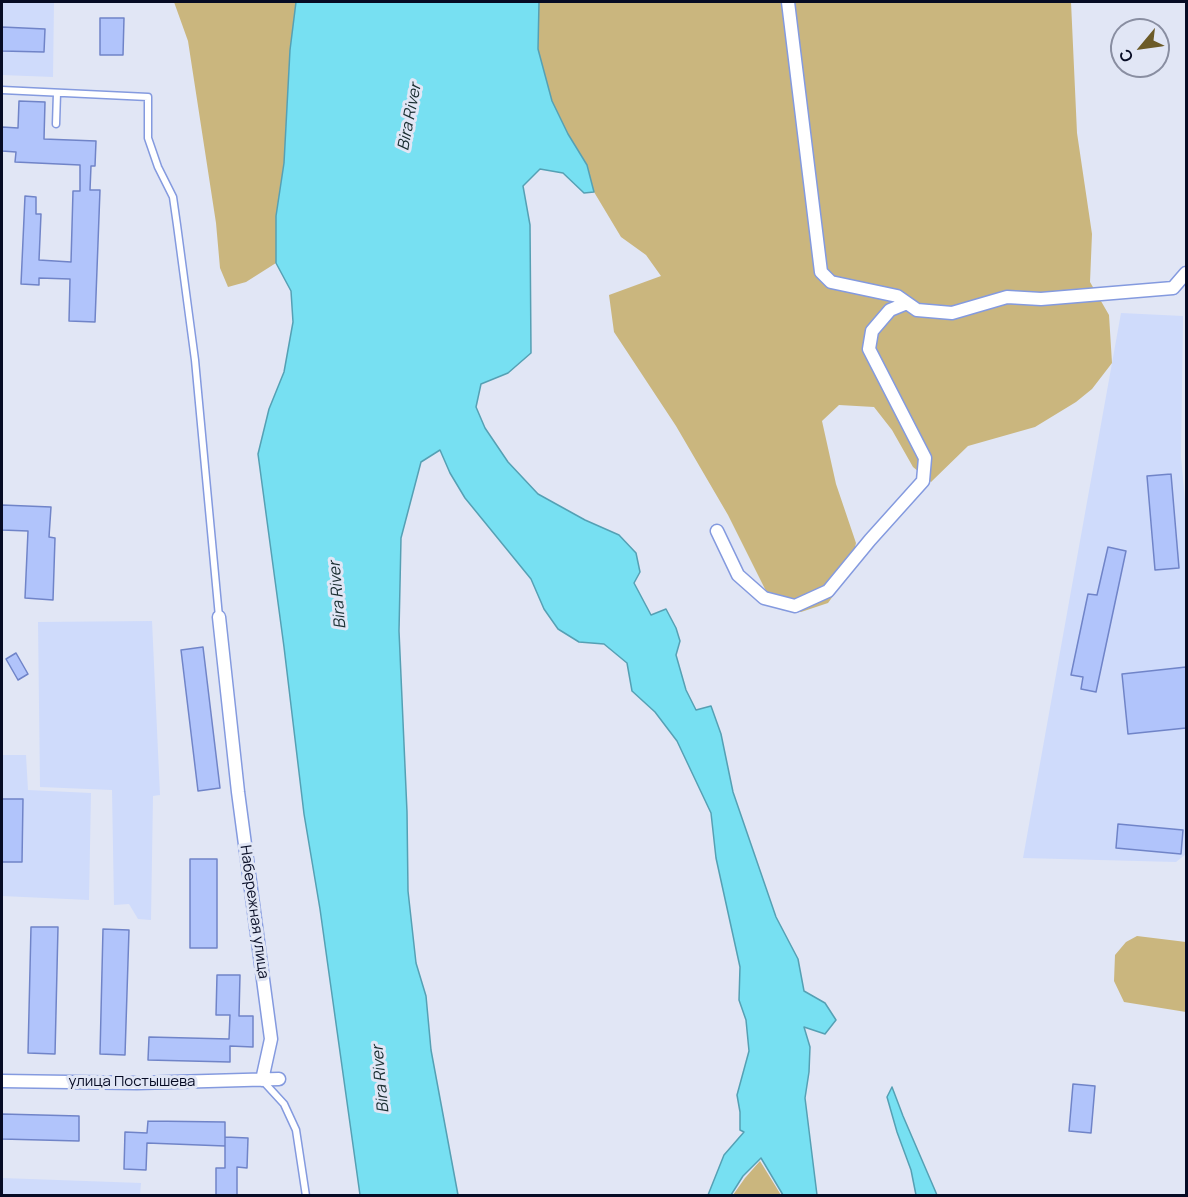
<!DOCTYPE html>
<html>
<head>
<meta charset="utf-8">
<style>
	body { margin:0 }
	#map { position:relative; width:1188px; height:1197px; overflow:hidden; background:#e1e6f5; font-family:Manrope,sans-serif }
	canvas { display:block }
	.frame { position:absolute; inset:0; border:3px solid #060b24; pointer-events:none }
	.north { position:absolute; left:1110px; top:18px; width:60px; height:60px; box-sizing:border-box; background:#e1e6f5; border:2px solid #898ea1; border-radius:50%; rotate:241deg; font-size:16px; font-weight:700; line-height:24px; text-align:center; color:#060b24 }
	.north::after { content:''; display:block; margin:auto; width:21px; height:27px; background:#6c5b28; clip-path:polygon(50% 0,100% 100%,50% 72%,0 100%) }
</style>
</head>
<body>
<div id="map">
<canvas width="1188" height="1197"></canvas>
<div class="frame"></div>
<div class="north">С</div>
</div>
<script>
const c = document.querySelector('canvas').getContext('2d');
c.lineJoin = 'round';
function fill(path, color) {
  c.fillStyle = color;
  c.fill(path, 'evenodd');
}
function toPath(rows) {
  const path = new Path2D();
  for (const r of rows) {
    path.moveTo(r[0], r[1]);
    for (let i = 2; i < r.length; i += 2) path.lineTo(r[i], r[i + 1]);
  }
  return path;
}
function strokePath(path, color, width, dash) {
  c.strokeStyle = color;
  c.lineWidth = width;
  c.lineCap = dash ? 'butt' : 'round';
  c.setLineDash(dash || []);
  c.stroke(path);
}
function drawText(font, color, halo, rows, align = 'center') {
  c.font = font + ' Manrope,sans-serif';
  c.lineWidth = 6;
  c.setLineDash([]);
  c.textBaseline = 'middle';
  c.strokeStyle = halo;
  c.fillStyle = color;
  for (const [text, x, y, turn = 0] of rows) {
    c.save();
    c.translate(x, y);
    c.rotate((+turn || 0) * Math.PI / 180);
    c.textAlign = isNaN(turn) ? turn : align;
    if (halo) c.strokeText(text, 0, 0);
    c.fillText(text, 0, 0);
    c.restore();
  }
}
fill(toPath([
	[2,2,54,2,53,77,2,75],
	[1121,313,1183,316,1181,457,1186,511,1186,854,1176,862,1023,858],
	[152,621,160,795,153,796,151,920,138,919,129,904,114,905,112,790,40,787,38,622],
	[2,755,26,755,28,790,91,793,89,900,2,896],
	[2,1178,141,1183,140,1195,2,1195]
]), '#cfdbfb');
fill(toPath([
	[174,2,296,2,290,50,284,163,276,216,276,263,246,282,228,287,220,268,216,223,188,41],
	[539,2,1071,2,1077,133,1092,234,1090,282,1109,315,1112,363,1092,389,1076,402,1035,427,968,446,931,482,913,467,892,430,874,407,839,405,822,421,836,484,856,543,849,574,828,603,801,612,781,610,765,589,728,515,676,426,614,332,609,295,661,276,646,255,621,237,594,192,587,165,568,134,552,101,538,49],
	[1137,936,1186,942,1186,1012,1124,1002,1114,981,1115,955,1126,942],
	[760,1161,781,1195,733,1195,745,1178]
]), '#cab67e');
const water = toPath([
	[296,2,539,2,538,49,552,101,568,134,587,165,594,192,584,193,563,173,540,169,523,186,530,225,531,353,508,373,481,384,476,407,485,428,508,462,538,494,585,520,619,535,636,553,640,572,634,583,651,615,666,609,676,628,680,641,676,655,686,690,696,710,711,706,721,734,733,792,776,917,798,959,804,991,825,1003,836,1020,825,1034,804,1027,810,1047,809,1072,805,1098,817,1195,783,1195,761,1158,743,1176,731,1195,708,1195,724,1155,744,1132,740,1130,740,1112,737,1095,749,1051,746,1020,739,1000,740,967,716,858,711,813,677,741,655,712,632,691,627,663,604,644,579,642,558,629,544,609,531,579,465,498,450,473,440,450,421,462,401,538,399,631,407,812,408,891,416,963,426,996,431,1050,458,1195,360,1195,320,909,304,814,284,647,258,454,269,409,284,372,293,322,291,291,276,263,276,216,284,163,290,50,296,2],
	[892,1087,903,1116,937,1195,916,1195,911,1170,897,1132,887,1097,892,1087]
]);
fill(water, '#77e0f2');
strokePath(water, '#55a0b4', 1.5);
const building = toPath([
	[100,18,124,18,123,55,100,55,100,18],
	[2,27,45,29,44,52,2,51,2,27],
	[19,101,45,102,44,139,96,141,95,166,91,166,90,190,100,190,95,322,69,321,70,279,39,278,39,285,21,284,25,196,36,197,36,214,41,214,39,260,71,262,73,191,80,191,80,165,15,162,16,152,2,151,2,127,18,128,19,101],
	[1171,474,1179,568,1155,570,1147,476,1171,474],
	[2,505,51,507,49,537,55,538,53,600,25,598,28,531,2,530,2,505],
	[1108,547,1126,551,1096,692,1081,689,1083,677,1071,675,1088,594,1097,595,1108,547],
	[203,647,220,788,198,791,181,650,203,647],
	[16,653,28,674,18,680,6,659,16,653],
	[1186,667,1186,728,1128,734,1122,674,1186,667],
	[2,799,23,799,22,862,2,862,2,799],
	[1118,824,1183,830,1181,854,1116,848,1118,824],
	[190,859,217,859,217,948,190,948,190,859],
	[31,927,58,927,55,1054,28,1053,31,927],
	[103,929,129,930,125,1055,100,1054,103,929],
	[217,975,240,975,239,1016,253,1016,253,1047,230,1046,230,1062,148,1060,149,1037,229,1039,230,1015,216,1015,217,975],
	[1073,1084,1095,1086,1091,1133,1069,1131,1073,1084],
	[2,1114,79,1116,79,1141,2,1139,2,1114],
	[148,1121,225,1122,225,1146,147,1143,146,1170,124,1169,125,1132,147,1133,148,1121],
	[225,1137,248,1138,247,1168,237,1167,237,1196,216,1196,216,1168,225,1168,225,1137]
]);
fill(building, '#b1c4fb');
strokePath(building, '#7084c8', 1.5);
const lane = toPath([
	[2,90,148,97,148,138,158,167,173,197,177,225,195,360,219,617],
	[56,124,57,93],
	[262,1080,284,1104,296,1130,306,1196]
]);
const street = toPath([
	[788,2,821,272,831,282,897,296,917,310,952,313,1007,297,1041,299,1173,288,1186,273],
	[717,531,738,575,764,598,795,606,828,591,870,540,923,481,925,458,869,349,872,331,890,310,907,303],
	[219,617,238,792,271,1039,262,1080],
	[2,1081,137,1083,279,1079]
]);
strokePath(lane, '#849adf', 9);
strokePath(street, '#849adf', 15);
strokePath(lane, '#fff', 6);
strokePath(street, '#fff', 12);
drawText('15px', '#060b24', '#e1e6f5', [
	["Набережная улица",254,912,82],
	["улица Постышева",132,1082]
]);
drawText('italic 16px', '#192d30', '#e1e6f5', [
	["Bira River",410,117,-79],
	["Bira River",338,595,-95],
	["Bira River",381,1079,-95]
]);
</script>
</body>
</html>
